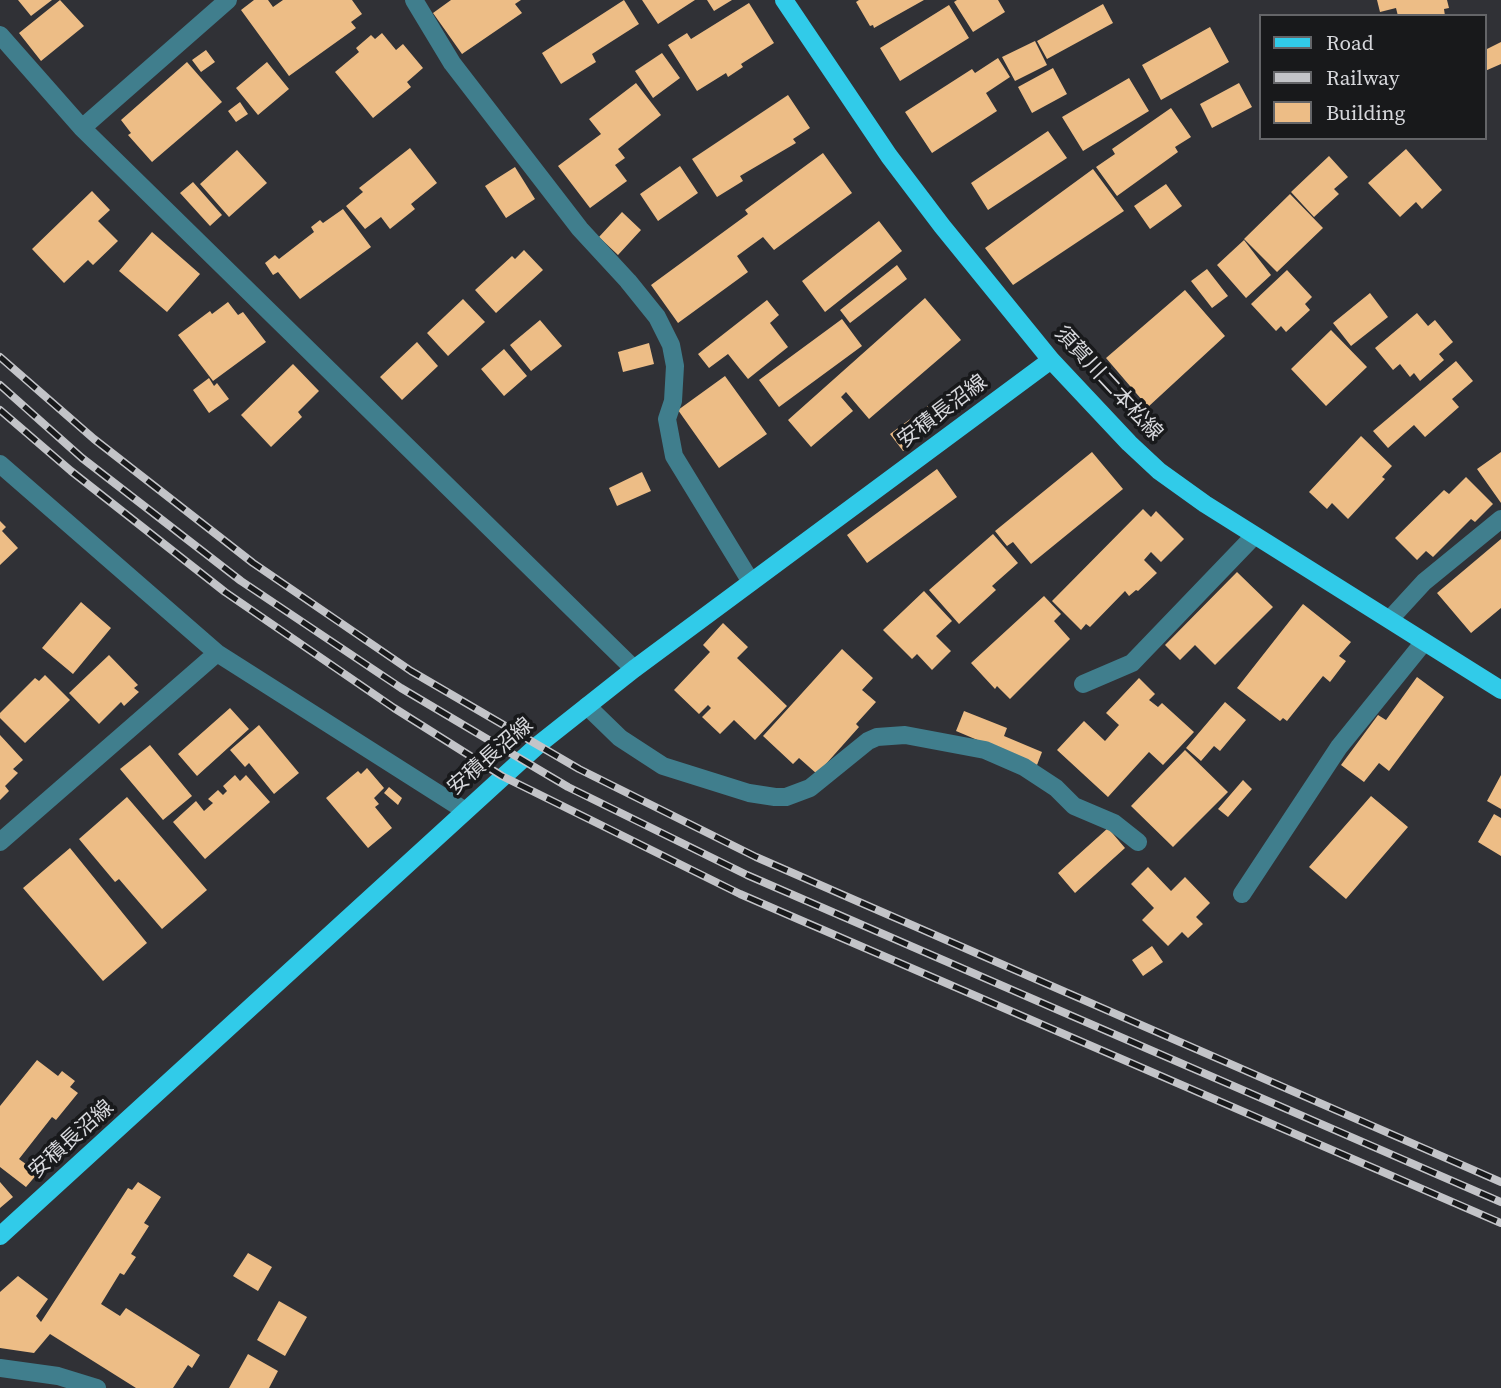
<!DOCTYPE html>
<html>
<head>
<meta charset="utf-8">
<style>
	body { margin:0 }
	#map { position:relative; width:1501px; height:1388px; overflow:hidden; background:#303136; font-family:"Source Serif 4",serif }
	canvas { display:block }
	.legend { position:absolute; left:1259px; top:14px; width:228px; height:126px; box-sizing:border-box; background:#18191b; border:2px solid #646568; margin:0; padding:9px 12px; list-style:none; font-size:21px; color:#d7d8dc }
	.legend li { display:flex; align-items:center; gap:14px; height:35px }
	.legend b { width:35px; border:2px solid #646568 }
</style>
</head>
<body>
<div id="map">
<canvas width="1501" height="1388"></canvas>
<ul class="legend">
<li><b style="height:9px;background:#31cbe9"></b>Road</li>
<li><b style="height:9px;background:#c3c4c8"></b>Railway</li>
<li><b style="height:19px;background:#edbd86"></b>Building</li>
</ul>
</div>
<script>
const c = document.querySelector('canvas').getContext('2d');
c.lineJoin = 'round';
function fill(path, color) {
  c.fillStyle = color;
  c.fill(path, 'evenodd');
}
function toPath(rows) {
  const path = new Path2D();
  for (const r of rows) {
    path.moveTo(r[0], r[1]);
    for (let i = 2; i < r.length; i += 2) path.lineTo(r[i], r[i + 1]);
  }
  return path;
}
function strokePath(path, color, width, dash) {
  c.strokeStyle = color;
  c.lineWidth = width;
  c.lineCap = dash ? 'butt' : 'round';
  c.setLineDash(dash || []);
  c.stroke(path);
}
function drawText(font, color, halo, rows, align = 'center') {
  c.font = font + ' "Source Serif 4","Noto Sans JP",serif';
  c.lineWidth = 7;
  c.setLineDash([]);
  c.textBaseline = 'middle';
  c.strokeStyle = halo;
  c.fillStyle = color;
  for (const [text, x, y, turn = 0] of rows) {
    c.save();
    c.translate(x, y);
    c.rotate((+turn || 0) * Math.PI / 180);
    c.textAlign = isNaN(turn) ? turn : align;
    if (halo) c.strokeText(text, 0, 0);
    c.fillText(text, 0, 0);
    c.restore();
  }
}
fill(toPath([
	[18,0,52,0,31,16],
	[60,0,84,26,41,61,19,33],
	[254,0,268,0,273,7,283,0,352,0,362,14,351,22,356,28,289,76,241,10],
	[451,0,521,0,515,4,522,13,462,54,433,13],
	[624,0,639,24,592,54,596,62,561,84,542,53],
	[642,0,695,0,658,24],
	[707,0,732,0,714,11],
	[859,0,924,0,874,28,873,25,870,26,856,2],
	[957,0,998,0,1005,12,973,32,954,2],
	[1377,0,1447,0,1449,8,1444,9,1445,16,1398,16,1396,8,1380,12],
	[749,3,774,43,741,64,743,67,728,77,726,73,697,91,668,45,687,33,691,39],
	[1103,4,1113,23,1047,59,1037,41],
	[949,5,969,38,900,81,880,48],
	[1210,27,1229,62,1161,100,1142,65],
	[382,33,396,50,403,44,423,68,407,82,411,87,373,118,335,72,359,52,356,48,371,35,375,39],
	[1035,41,1047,65,1015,81,1002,57],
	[1501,42,1501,64,1485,71,1485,50],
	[206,50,215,62,201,72,192,60],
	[662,53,680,78,653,98,635,71],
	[998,58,1010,77,986,93,997,111,932,153,905,112,972,69,975,73],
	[187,62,222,102,152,162,128,135,131,133,121,120],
	[267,62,289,89,258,115,236,88],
	[1053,68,1067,94,1032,113,1018,87],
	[1129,78,1149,111,1083,151,1062,117],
	[636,83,661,115,618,149,625,158,615,165,627,181,590,208,558,166,601,134,589,119],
	[1239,83,1252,107,1212,128,1200,104],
	[788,95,810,128,793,139,796,143,740,176,743,181,717,197,692,159],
	[240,102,248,114,236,122,228,111],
	[1171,108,1191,137,1175,147,1178,152,1117,196,1096,167,1115,154,1112,149],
	[1048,131,1067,158,988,210,971,183],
	[410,148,437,183,411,204,415,209,390,229,381,217,365,229,346,206,363,192,359,188],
	[1406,149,1442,190,1422,209,1416,202,1400,217,1368,183],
	[237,150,267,183,229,217,200,184],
	[823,153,852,193,774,250,763,237,737,256,748,272,678,323,651,285,748,214,745,210],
	[1329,156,1348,177,1334,189,1339,194,1314,217,1291,192],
	[680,166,698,193,658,221,640,194],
	[515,167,535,199,506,218,485,186],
	[1093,169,1124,211,1013,285,985,248],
	[193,182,222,215,210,226,180,193],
	[1166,184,1182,206,1150,229,1134,206],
	[92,191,110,210,98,221,118,241,93,265,88,260,64,283,32,249],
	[1290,194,1323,228,1277,272,1244,239],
	[343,209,371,247,300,299,278,272,273,275,265,263,275,255,279,259,314,232,311,227,320,220,323,223],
	[622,212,641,230,618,255,599,237],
	[879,221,902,251,825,312,802,281],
	[152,232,200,274,167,312,119,271],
	[1244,240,1271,275,1246,298,1217,265],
	[524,250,543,270,496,313,475,290,512,256,515,259],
	[897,265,907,279,850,323,840,310],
	[1207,269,1228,296,1212,308,1191,281],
	[1287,270,1312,297,1305,304,1310,310,1286,332,1281,326,1276,331,1251,304],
	[1185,290,1225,336,1148,407,1106,358],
	[1370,293,1388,317,1351,346,1333,323],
	[925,298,961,340,869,419,846,392,841,397,853,411,811,447,788,420],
	[463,299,485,322,448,356,427,333],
	[767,300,779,315,770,323,788,347,748,379,728,354,709,368,698,354],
	[228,302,238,315,243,312,266,342,213,381,178,335,210,311,212,314],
	[1417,313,1428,326,1435,320,1453,342,1439,354,1444,360,1420,381,1414,373,1410,377,1400,364,1393,370,1375,348],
	[842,319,862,346,779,407,759,380],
	[540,320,562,346,531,371,510,345],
	[1331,330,1367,367,1326,406,1291,369],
	[417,342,438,366,402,400,380,377],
	[649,343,654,364,623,372,618,352],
	[504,349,527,376,504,396,481,369],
	[1456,361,1473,381,1452,399,1459,407,1425,437,1414,425,1388,448,1373,431],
	[293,364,319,391,298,412,302,417,271,447,241,415],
	[725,376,767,434,719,468,678,410],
	[980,376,989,388,903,451,890,434,928,406,936,416,977,387,973,381],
	[209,378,214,386,217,383,229,399,209,413,193,390],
	[1361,436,1392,466,1382,477,1385,479,1348,519,1332,503,1327,509,1309,492],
	[1092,452,1123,489,1031,564,1013,542,1007,546,995,531],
	[1501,452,1501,503,1477,469],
	[937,469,957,497,867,563,847,535],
	[642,472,651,491,617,506,609,488],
	[1466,477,1493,504,1475,522,1471,519,1433,557,1426,551,1417,560,1395,538,1444,490,1449,494],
	[1143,509,1151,517,1156,511,1184,539,1161,562,1151,552,1144,560,1157,573,1138,591,1136,590,1129,596,1125,591,1090,627,1086,624,1081,630,1052,601],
	[0,521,6,527,2,531,18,548,0,565],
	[993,534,1018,563,992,586,996,590,959,624,929,590],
	[1501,539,1501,608,1471,633,1437,593],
	[1237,572,1273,607,1215,665,1195,645,1180,660,1165,645],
	[924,591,952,621,936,636,951,651,932,670,917,654,912,659,883,630],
	[1044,596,1061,614,1054,621,1070,639,1010,699,997,686,995,689,971,663],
	[81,602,111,628,73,674,42,648],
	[1303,604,1351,642,1339,656,1346,661,1330,682,1323,676,1287,721,1283,718,1280,721,1237,688],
	[723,623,748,647,737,658,787,706,755,740,734,720,720,734,702,717,711,708,708,705,699,714,674,690,710,652,703,645],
	[842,649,873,678,862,690,876,702,856,724,859,727,817,774,799,758,793,764,763,736],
	[109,655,138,685,134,688,139,692,124,706,121,702,99,724,69,693],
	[45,675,70,700,25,743,0,718,0,713,35,678,39,681],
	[1417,677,1444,697,1389,771,1379,763,1364,782,1341,765,1378,715,1386,720],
	[1139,678,1155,694,1149,700,1158,707,1162,703,1194,732,1163,765,1149,752,1108,797,1057,750,1084,721,1105,741,1119,725,1106,713],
	[1225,702,1246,720,1220,751,1214,746,1201,761,1186,748],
	[230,708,249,729,197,776,178,754],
	[964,711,1007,728,1004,736,1042,752,1037,765,956,731],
	[259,725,299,773,274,794,249,763,245,767,230,750],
	[0,735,23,760,13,769,18,773,5,786,9,791,0,800],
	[150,745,192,796,163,820,120,769],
	[1185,750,1228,792,1173,847,1131,806],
	[367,768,384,788,374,798,379,804,375,807,392,828,368,848,326,798,358,771,361,774],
	[235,775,240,781,246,775,270,802,205,859,173,822,196,801,204,811,213,803,208,799,218,790,223,795,227,791,223,786],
	[1501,775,1501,809,1487,801],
	[1243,780,1252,789,1228,817,1218,809],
	[389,787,402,798,398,805,384,793],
	[1371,796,1408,827,1346,899,1309,867],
	[127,797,207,890,162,929,119,879,115,882,79,839],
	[1494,814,1501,818,1501,856,1478,842],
	[1108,828,1125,848,1075,893,1058,873],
	[70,848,147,943,103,981,23,888],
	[1148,867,1171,891,1185,877,1210,903,1196,917,1203,924,1188,938,1182,932,1168,946,1142,920,1154,908,1131,884],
	[1152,946,1163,962,1143,976,1132,960],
	[37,1060,58,1076,62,1071,75,1081,70,1087,78,1093,56,1120,52,1117,19,1159,38,1173,26,1187,0,1167,0,1106],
	[0,1182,13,1197,0,1208],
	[138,1182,161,1197,144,1223,149,1226,131,1254,136,1257,124,1275,120,1273,101,1304,120,1316,126,1308,200,1355,192,1368,188,1365,173,1388,136,1388,50,1334,34,1353,0,1348,0,1292,18,1276,48,1299,36,1316,41,1322,128,1188,132,1190],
	[248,1253,272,1267,258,1291,233,1276],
	[279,1301,307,1317,285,1356,257,1340],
	[248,1354,278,1371,269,1388,229,1388]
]), '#edbd86');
strokePath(toPath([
	[414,0,452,63,580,229,628,281,657,317,671,345,675,366,673,401,667,419,674,456,751,582],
	[0,35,82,128,634,669],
	[82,128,228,0],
	[0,464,217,653,464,810],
	[1390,619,1424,582,1501,519],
	[1083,684,1132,663,1254,536],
	[587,706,620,738,663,766,749,793,775,797,786,797,810,788,868,741,877,737,905,735,985,750,1024,767,1056,788,1074,806,1114,823,1138,842],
	[0,842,217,653],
	[1242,894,1339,747,1424,642],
	[0,1368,58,1376,97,1388]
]), '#407e8d', 18);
strokePath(toPath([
	[784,0,889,156,942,226,1051,360,1129,443,1159,471,1205,504,1501,690],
	[0,1236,538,745,634,669,1051,360]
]), '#31cbe9', 18);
const rail = toPath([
	[0,357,94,439,253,563,411,671,579,769,756,857,1501,1182],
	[0,385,82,458,241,581,401,688,568,787,747,875,1501,1202],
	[0,410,71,471,225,592,394,708,502,776,740,894,1501,1223]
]);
strokePath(rail, '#c3c4c8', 8);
strokePath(rail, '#18191b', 5, [16]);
drawText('21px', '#d7d8dc', '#18191b', [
	["須賀川二本松線",1108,384,47],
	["安積長沼線",943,412,-37],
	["安積長沼線",491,757,-41],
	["安積長沼線",72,1140,-42]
]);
</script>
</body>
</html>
